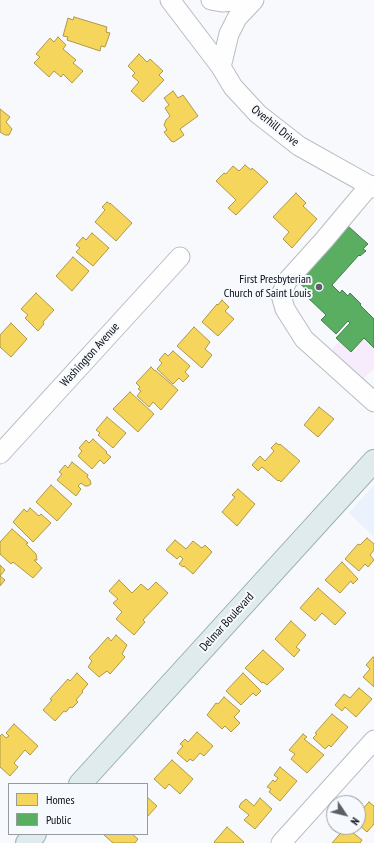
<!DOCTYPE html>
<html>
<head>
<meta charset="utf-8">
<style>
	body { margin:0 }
	#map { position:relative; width:374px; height:843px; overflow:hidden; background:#f7f9fc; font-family:"PT Sans Narrow",sans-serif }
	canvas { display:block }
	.legend { position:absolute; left:8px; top:783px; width:140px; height:52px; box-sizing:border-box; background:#f6f9fd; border:1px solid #979ba0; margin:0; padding:5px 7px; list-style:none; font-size:12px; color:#090e14 }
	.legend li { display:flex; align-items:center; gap:8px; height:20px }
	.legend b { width:20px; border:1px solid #979ba0 }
	.north { position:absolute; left:326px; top:795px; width:40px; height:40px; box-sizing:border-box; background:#f6f9fd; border:1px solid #979ba0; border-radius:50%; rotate:125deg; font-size:11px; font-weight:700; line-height:16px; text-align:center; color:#090e14 }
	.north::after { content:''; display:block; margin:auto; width:14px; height:18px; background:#5c6065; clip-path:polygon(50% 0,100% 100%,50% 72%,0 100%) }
</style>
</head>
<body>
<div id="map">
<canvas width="374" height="843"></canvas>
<ul class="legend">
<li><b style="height:11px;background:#f6d55c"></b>Homes</li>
<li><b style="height:11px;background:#5aae61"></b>Public</li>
</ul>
<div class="north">N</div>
</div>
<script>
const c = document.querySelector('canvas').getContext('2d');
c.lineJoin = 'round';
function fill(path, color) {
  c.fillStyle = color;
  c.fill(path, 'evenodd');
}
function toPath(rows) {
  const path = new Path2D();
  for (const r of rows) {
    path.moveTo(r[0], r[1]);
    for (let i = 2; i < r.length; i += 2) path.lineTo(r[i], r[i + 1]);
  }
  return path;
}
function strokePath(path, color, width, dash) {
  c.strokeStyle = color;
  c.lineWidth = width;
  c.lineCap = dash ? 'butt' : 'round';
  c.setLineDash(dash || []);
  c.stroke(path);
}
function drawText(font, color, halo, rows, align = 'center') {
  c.font = font + ' "PT Sans Narrow",sans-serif';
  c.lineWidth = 4;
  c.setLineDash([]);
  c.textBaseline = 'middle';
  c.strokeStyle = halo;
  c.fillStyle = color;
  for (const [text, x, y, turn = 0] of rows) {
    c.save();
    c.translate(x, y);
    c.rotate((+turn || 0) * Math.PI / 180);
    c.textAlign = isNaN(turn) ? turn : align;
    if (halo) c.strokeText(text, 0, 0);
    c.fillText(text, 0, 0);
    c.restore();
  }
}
fill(toPath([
	[374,485,374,537,349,513]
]), '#ebf2fd');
fill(toPath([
	[364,338,374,348,374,368,356,387,324,357,339,341,351,352]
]), '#f6ecfb');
const homes = toPath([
	[74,17,107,27,106,32,110,33,105,47,101,46,100,51,67,40,68,37,63,36,68,18,73,20,74,17],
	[58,37,66,45,63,49,76,60,73,63,83,71,72,83,63,74,61,77,54,71,49,77,34,63,40,57,36,54,50,38,54,42,58,37],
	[139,54,147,62,150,59,163,71,159,75,164,80,143,102,131,91,139,82,132,76,135,73,128,66,139,54],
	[173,91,178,98,183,95,198,116,180,129,184,135,174,142,171,141,164,132,167,130,164,125,166,120,170,116,165,108,169,105,164,98,173,91],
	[0,109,10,117,6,122,12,129,9,135,5,135,0,132,0,109],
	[245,165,251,170,252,168,268,182,236,215,228,208,236,200,216,181,224,173,226,174,233,166,239,171,245,165],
	[296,193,306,203,303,206,317,219,292,248,283,239,289,232,273,217,296,193],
	[107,202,110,204,110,203,132,223,116,241,95,222,105,210,102,207,107,202],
	[92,233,109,248,93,266,76,252,80,248,76,245,83,237,86,240,92,233],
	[73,257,89,271,72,291,56,276,73,257],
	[36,293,54,310,43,322,44,324,38,331,25,318,28,315,21,309,36,293],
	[222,300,229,307,225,311,234,319,218,336,202,322,217,304,218,305,222,300],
	[11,323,27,339,11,357,0,347,0,335,11,323],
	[194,327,210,342,205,349,212,355,202,368,177,346,194,327],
	[173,351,190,366,185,372,189,376,183,382,179,378,173,384,157,369,162,363,159,360,165,353,168,356,173,351],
	[151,367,155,371,155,370,178,390,161,410,153,402,149,407,137,396,141,391,138,389,140,387,136,383,151,367],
	[130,392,154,414,138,432,113,409,130,392],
	[319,407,334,419,318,437,304,425,319,407],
	[107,417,126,433,113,448,98,435,100,433,96,430,107,417],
	[93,439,107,452,106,453,111,457,104,464,100,460,92,469,78,456,82,451,79,448,86,440,89,443,93,439],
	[276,443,279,445,280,444,300,461,281,482,279,480,278,481,262,467,258,471,252,465,260,456,265,461,274,451,271,448,276,443],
	[72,462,88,475,87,477,90,480,91,484,88,486,85,486,81,483,78,486,81,489,76,496,57,480,62,474,59,472,65,465,68,468,72,462],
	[51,485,72,504,57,521,36,502,51,485],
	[238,489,255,504,237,526,222,512,235,497,232,495,238,489],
	[30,508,39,516,41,514,51,523,33,542,13,522,24,509,27,512,30,508],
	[12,529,28,543,26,544,36,554,37,560,34,560,42,568,33,578,13,562,11,564,0,554,0,542,12,529],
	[367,538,374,544,374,550,370,555,374,560,368,567,365,564,359,571,345,559,358,544,360,545,367,538],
	[175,540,186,549,193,541,202,548,205,545,212,552,193,574,184,566,183,567,179,564,183,559,180,556,177,559,166,550,175,540],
	[342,562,358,579,353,584,351,581,340,593,325,580,342,562],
	[0,565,5,570,0,576,5,580,0,586,0,565],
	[119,580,132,593,141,584,148,590,156,582,168,593,143,620,145,622,134,635,116,619,122,612,113,603,118,599,109,591,119,580],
	[318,588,346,613,335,625,322,613,315,621,300,608,318,588],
	[291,621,306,635,296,647,300,650,294,657,275,639,291,621],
	[116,635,127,645,122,654,125,657,110,674,107,671,99,677,88,667,92,661,89,658,108,637,111,641,116,635],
	[263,650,284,669,267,685,263,682,262,683,245,668,263,650],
	[373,657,374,658,374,687,363,677,370,669,366,665,373,657],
	[77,673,88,684,82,691,83,692,76,700,78,702,72,708,70,707,66,712,64,711,55,721,43,710,52,700,50,699,68,679,70,681,77,673],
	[243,673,261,691,256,696,253,693,241,705,226,691,243,673],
	[359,688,372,699,356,717,345,707,342,711,335,705,344,694,350,698,359,688],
	[224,697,240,711,234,717,240,723,231,732,225,726,222,729,207,715,216,703,218,704,224,697],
	[332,714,348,727,331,747,329,745,325,749,313,738,317,734,315,733,332,714],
	[14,724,38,746,30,755,25,750,14,763,18,767,10,776,0,767,0,736,2,734,6,738,9,736,6,733,14,724],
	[197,732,213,746,204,756,200,753,193,761,190,759,187,762,177,753,183,746,180,744,185,739,188,742,197,732],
	[303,734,307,737,304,739,324,755,307,773,291,759,295,754,289,750,303,734],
	[172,760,193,779,180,794,169,784,165,789,154,779,172,760],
	[280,767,297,781,280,801,269,792,271,789,267,787,273,780,275,782,278,778,274,775,280,767],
	[147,797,157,806,147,817,147,797],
	[260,798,272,809,255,829,244,820,249,815,239,807,241,803,246,799,254,806,260,798],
	[369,802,374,806,374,824,367,832,358,824,358,814,369,802],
	[227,827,244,842,243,843,215,843,214,842,227,827],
	[346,827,362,840,360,843,332,843,346,827],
	[106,834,132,834,138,839,135,843,113,843,104,835,106,834]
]);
fill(homes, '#f6d55c');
strokePath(homes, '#af9946', 1);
const public = toPath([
	[348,226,368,244,363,249,366,251,360,256,359,255,332,285,340,293,342,290,348,296,350,293,361,304,360,305,374,319,374,348,364,338,351,352,336,338,350,323,348,321,336,334,321,320,326,315,305,295,308,291,295,279,348,226]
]);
fill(public, '#5aae61');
strokePath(public, '#427e4a', 1);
const minor = toPath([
	[170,0,221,67,233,87,258,114,299,146,374,188],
	[211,0,222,2,247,0],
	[221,67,229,34,237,18,254,0],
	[370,185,324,240,287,281,281,295,285,309,304,339,374,402],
	[0,454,180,257],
	[281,843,374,740]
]);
const major = toPath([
	[80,784,374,461],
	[27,843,35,834]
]);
strokePath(minor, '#b9bdc2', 21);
strokePath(major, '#99adb4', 24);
strokePath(minor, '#fefeff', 19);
strokePath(major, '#e0ebee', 22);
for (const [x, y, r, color] of [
	[319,287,4,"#5c6065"]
]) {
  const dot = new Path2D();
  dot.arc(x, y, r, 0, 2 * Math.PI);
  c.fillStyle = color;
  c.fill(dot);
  strokePath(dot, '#f6f9fd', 1.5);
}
drawText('12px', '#090e14', '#f6f9fd', [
	["Overhill Drive",275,126,39],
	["Washington Avenue",90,355,-48],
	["Delmar Boulevard",227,622,-48]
]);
drawText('12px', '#090e14', '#f6f9fd', [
	["First Presbyterian",311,280],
	["Church of Saint Louis",311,294]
], 'right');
</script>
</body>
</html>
